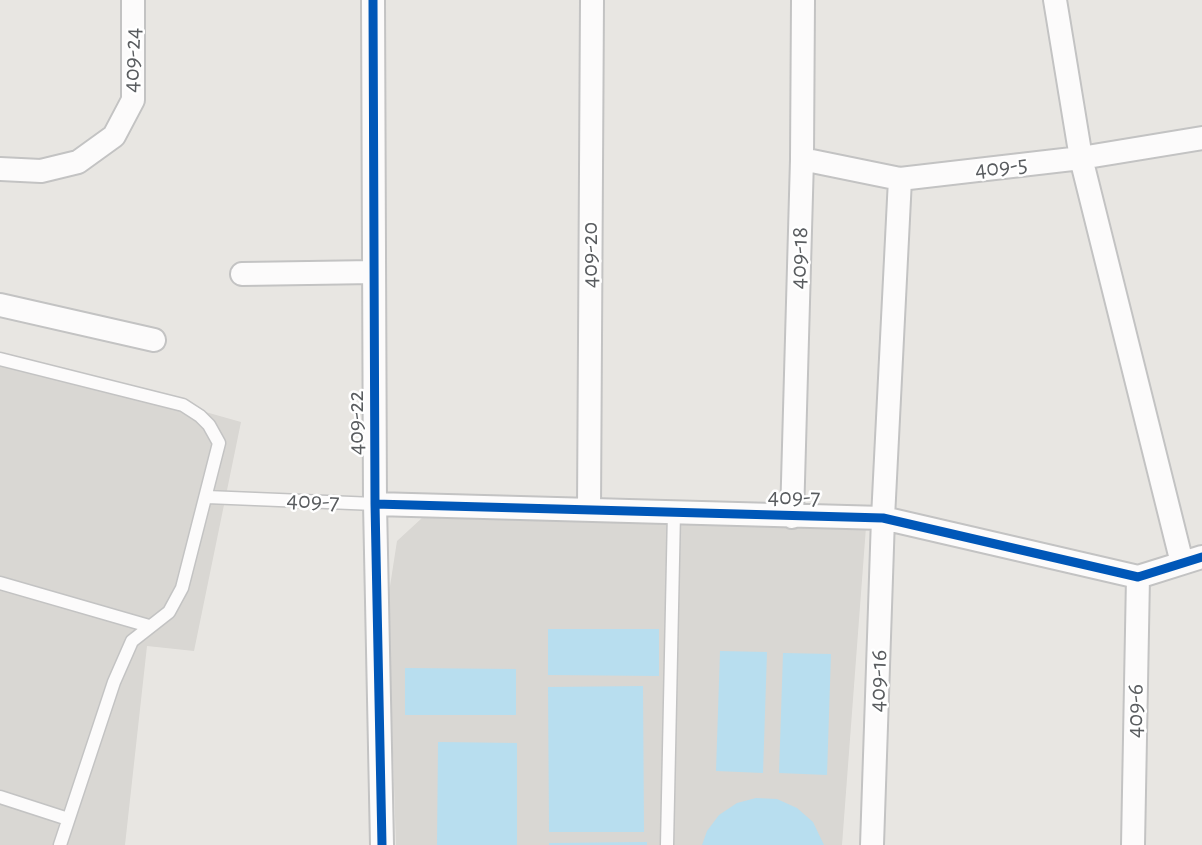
<!DOCTYPE html>
<html>
<head>
<meta charset="utf-8">
<style>
	body { margin:0 }
	canvas { display:block; background:#e8e6e2 }
</style>
</head>
<body>
<canvas width="1202" height="845"></canvas>
<script>
const c = document.querySelector('canvas').getContext('2d');
c.lineJoin = 'round';
function fill(path, color) {
  c.fillStyle = color;
  c.fill(path, 'evenodd');
}
function toPath(rows) {
  const path = new Path2D();
  for (const r of rows) {
    path.moveTo(r[0], r[1]);
    for (let i = 2; i < r.length; i += 2) path.lineTo(r[i], r[i + 1]);
  }
  return path;
}
function strokePath(path, color, width, dash) {
  c.strokeStyle = color;
  c.lineWidth = width;
  c.lineCap = dash ? 'butt' : 'round';
  c.setLineDash(dash || []);
  c.stroke(path);
}
function drawText(font, color, halo, rows, align = 'center') {
  c.font = font + ' "Alegreya Sans",sans-serif';
  c.lineWidth = 5;
  c.setLineDash([]);
  c.textBaseline = 'middle';
  c.strokeStyle = halo;
  c.fillStyle = color;
  for (const [text, x, y, turn = 0] of rows) {
    c.save();
    c.translate(x, y);
    c.rotate((+turn || 0) * Math.PI / 180);
    c.textAlign = isNaN(turn) ? turn : align;
    if (halo) c.strokeText(text, 0, 0);
    c.fillText(text, 0, 0);
    c.restore();
  }
}
fill(toPath([
	[0,354,241,422,194,651,147,646,125,845,0,845],
	[422,518,866,527,842,845,396,845,388,599,397,541]
]), '#d9d7d3');
fill(toPath([
	[548,629,659,629,659,676,548,675],
	[720,651,767,652,763,773,716,771],
	[783,653,831,654,827,775,779,773],
	[405,668,516,669,516,715,405,715],
	[643,686,644,832,549,832,548,687],
	[438,742,517,743,517,845,437,845],
	[756,798,777,799,797,808,813,822,824,845,702,845,707,831,719,815,737,803],
	[647,842,647,845,549,845,549,843]
]), '#b8deef');
const service = toPath([
	[0,359,183,405,200,416,209,425,219,443,182,588,169,612,132,641,114,682,60,845],
	[207,497,375,504],
	[0,583,149,626],
	[0,797,68,819],
	[667,845,674,512]
]);
const minor = toPath([
	[373,0,375,504,382,845],
	[1055,0,1081,158,1182,563],
	[802,159,900,179,1081,158,1202,138],
	[0,169,41,171,78,162,114,136,133,100,133,0],
	[242,274,374,272],
	[0,305,154,340],
	[375,504,883,518,1138,577,1202,557],
	[589,509,592,0],
	[792,517,802,159,803,0],
	[872,845,883,518,900,179],
	[1133,845,1138,577]
]);
strokePath(service, '#c3c3c3', 15);
strokePath(minor, '#c3c3c3', 26);
strokePath(service, '#fcfbfb', 12);
strokePath(minor, '#fcfbfb', 22);
strokePath(toPath([
	[373,0,375,504,382,845],
	[375,504,883,518,1138,577,1202,557]
]), '#0057b8', 9);
drawText('24px', '#595c5f', '#fff', [
	["409-24",132,60,-88],
	["409-5",1001,167,-7],
	["409-20",590,255,-90],
	["409-18",799,258,-88],
	["409-22",356,423,-90],
	["409-7",794,497,1],
	["409-7",313,501,3],
	["409-16",878,681,-88],
	["409-6",1135,711,-89]
]);
</script>
</body>
</html>
